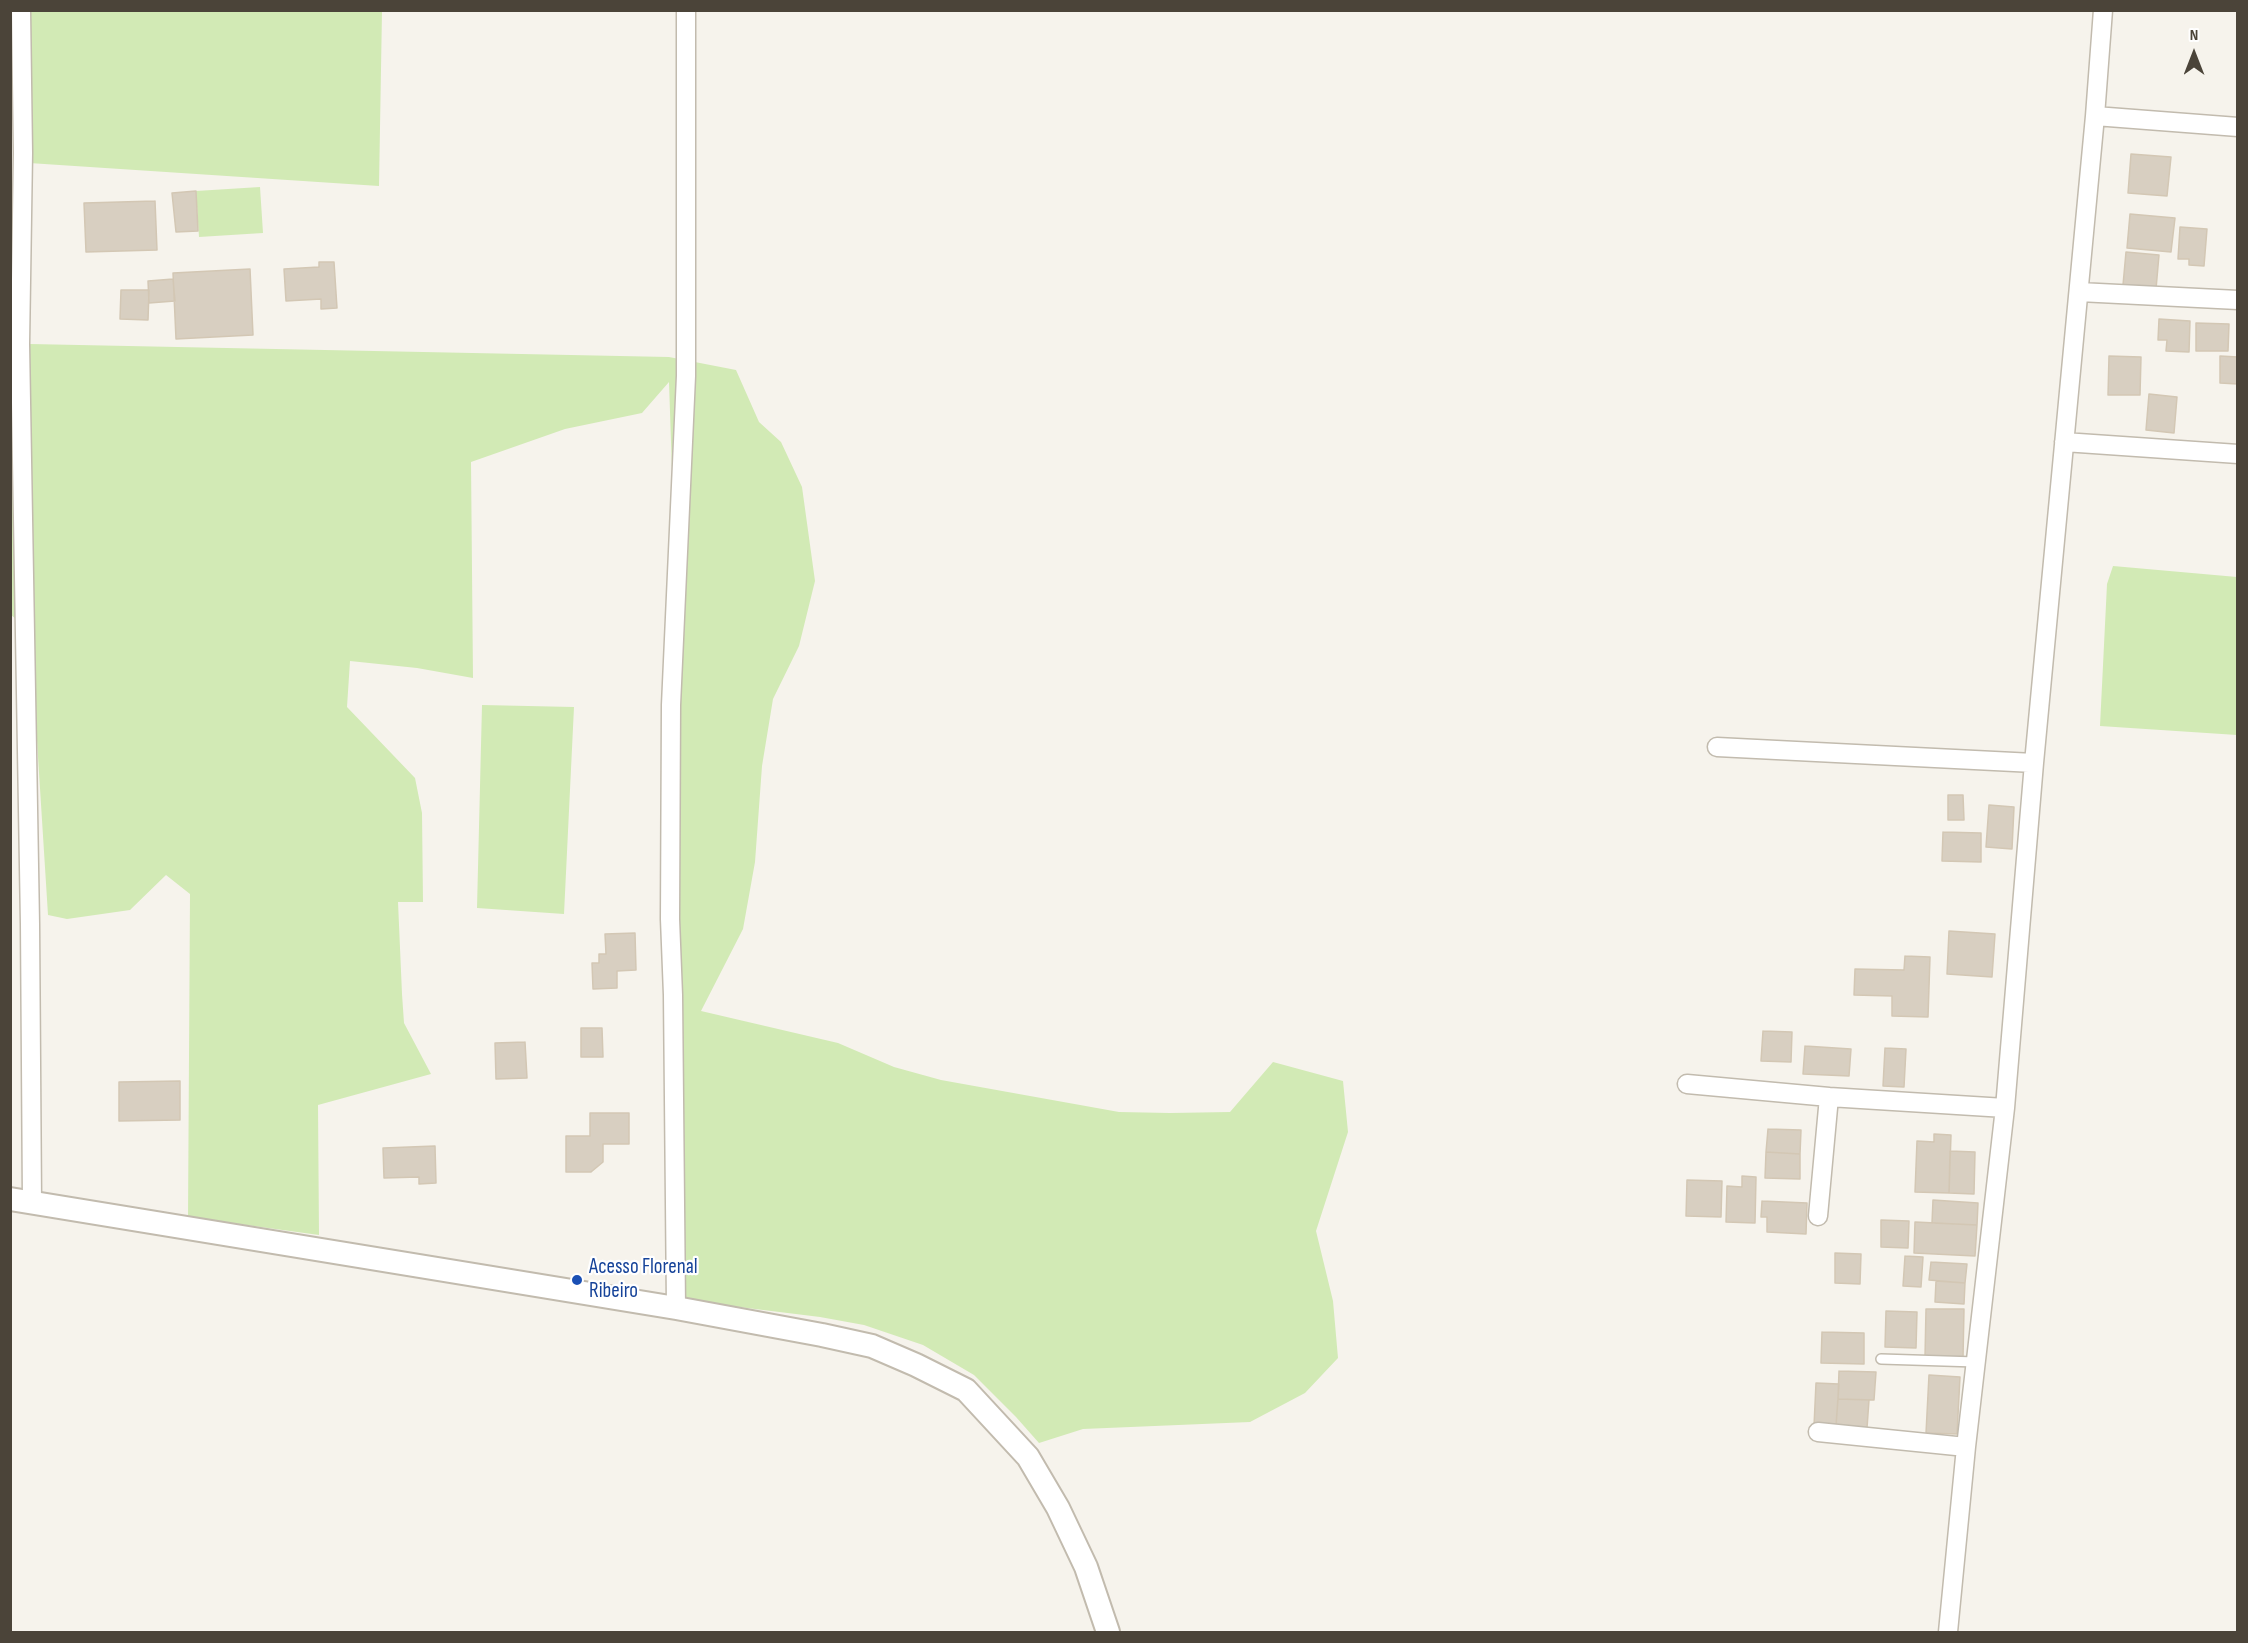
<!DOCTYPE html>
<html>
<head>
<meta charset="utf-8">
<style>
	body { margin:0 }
	#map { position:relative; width:2248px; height:1643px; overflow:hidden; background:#f6f3ec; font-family:"Sofia Sans Condensed",sans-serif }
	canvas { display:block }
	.frame { position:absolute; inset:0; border:12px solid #4b4439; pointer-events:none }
	.north { position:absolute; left:2164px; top:24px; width:60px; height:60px; -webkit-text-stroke:4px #fff; paint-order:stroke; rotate:0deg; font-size:16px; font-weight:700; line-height:24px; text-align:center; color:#4b4439 }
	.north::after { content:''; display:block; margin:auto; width:21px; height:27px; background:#4b4439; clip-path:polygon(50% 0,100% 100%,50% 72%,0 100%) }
</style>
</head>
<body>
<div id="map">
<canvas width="2248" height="1643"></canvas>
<div class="frame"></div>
<div class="north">N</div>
</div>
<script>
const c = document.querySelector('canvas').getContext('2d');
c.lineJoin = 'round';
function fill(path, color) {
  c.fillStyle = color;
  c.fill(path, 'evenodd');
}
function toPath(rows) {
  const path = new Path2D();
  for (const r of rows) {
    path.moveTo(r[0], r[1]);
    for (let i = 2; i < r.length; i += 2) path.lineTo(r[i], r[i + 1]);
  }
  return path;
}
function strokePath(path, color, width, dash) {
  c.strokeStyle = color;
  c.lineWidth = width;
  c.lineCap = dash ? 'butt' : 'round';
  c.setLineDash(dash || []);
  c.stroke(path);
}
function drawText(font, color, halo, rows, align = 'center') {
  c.font = font + ' "Sofia Sans Condensed",sans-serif';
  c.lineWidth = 4.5;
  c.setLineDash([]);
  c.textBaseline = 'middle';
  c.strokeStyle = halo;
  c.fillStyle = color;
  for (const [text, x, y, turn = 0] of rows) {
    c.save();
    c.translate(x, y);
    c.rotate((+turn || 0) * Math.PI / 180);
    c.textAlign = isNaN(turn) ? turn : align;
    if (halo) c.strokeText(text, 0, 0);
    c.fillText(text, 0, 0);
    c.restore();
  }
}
fill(toPath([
	[28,11,382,11,379,186,29,163],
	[260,187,263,233,199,237,196,191],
	[30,344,669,357,736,370,759,422,781,442,802,487,815,581,799,646,773,699,762,766,755,862,743,929,701,1011,838,1043,894,1067,941,1080,1119,1112,1170,1113,1230,1112,1273,1062,1343,1081,1348,1132,1316,1231,1333,1301,1338,1358,1305,1393,1250,1422,1083,1429,1039,1443,1016,1417,974,1375,923,1345,864,1325,820,1317,674,1299,680,711,669,382,642,413,565,429,471,462,473,678,417,668,350,661,347,707,415,778,422,813,423,902,398,902,402,994,404,1023,431,1074,318,1105,319,1235,188,1217,190,894,166,875,130,910,67,919,48,915,30,630,11,615,10,463,30,467],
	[2113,566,2237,577,2237,735,2100,726,2107,584],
	[482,705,574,707,564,914,477,908]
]), '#d2eab5');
const building = toPath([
	[2131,154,2171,157,2167,196,2128,193,2131,154],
	[196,191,198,231,176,232,172,193,196,191],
	[155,201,157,250,86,252,84,203,155,201],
	[2130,214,2175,218,2171,252,2127,248,2130,214],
	[2180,227,2207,229,2204,266,2189,265,2189,259,2178,259,2180,227],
	[2126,252,2159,255,2156,289,2123,285,2126,252],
	[319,262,334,262,337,308,321,309,321,299,286,301,284,269,319,267,319,262],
	[250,269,253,335,176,339,173,273,250,269],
	[173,279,175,301,149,303,148,281,173,279],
	[121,290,149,290,148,320,120,319,121,290],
	[2159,319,2190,321,2189,352,2166,351,2167,340,2158,340,2159,319],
	[2196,323,2229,324,2228,351,2196,351,2196,323],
	[2109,356,2141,357,2140,395,2108,395,2109,356],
	[2220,356,2238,357,2238,384,2220,383,2220,356],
	[2149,394,2177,397,2174,433,2146,430,2149,394],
	[1948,795,1963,795,1964,820,1948,820,1948,795],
	[1989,805,2014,807,2012,849,1986,847,1989,805],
	[1943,832,1981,833,1981,862,1942,861,1943,832],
	[1949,931,1995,934,1992,977,1947,974,1949,931],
	[635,933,636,970,617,971,617,988,593,989,592,963,599,963,599,954,606,954,605,934,635,933],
	[1905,956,1930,957,1928,1017,1892,1016,1892,996,1854,995,1855,969,1904,970,1905,956],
	[581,1028,602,1028,603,1057,581,1057,581,1028],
	[1763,1031,1792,1032,1791,1062,1761,1061,1763,1031],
	[525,1042,527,1078,496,1079,495,1043,525,1042],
	[1805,1046,1851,1049,1849,1076,1803,1074,1805,1046],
	[1885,1048,1906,1049,1904,1087,1883,1086,1885,1048],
	[180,1081,180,1120,119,1121,119,1082,180,1081],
	[590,1113,629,1113,629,1144,603,1144,603,1162,591,1172,566,1172,566,1136,590,1136,590,1113],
	[1768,1129,1801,1130,1800,1154,1766,1152,1768,1129],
	[1934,1134,1951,1135,1949,1193,1915,1192,1917,1141,1934,1142,1934,1134],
	[435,1146,436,1183,419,1184,419,1177,384,1178,383,1148,435,1146],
	[1950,1151,1975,1152,1974,1194,1949,1193,1950,1151],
	[1766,1152,1800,1154,1800,1179,1765,1178,1766,1152],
	[1742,1176,1756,1177,1755,1223,1726,1222,1727,1186,1742,1187,1742,1176],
	[1687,1180,1722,1181,1721,1217,1686,1216,1687,1180],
	[1933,1200,1978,1203,1977,1225,1932,1223,1933,1200],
	[1762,1201,1807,1203,1806,1234,1767,1232,1767,1217,1761,1217,1762,1201],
	[1881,1220,1909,1221,1908,1248,1881,1247,1881,1220],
	[1915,1222,1977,1225,1975,1256,1914,1253,1915,1222],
	[1835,1253,1861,1254,1860,1284,1835,1283,1835,1253],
	[1905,1256,1923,1257,1921,1287,1903,1286,1905,1256],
	[1931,1262,1967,1264,1965,1283,1929,1280,1931,1262],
	[1936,1281,1965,1283,1964,1304,1935,1302,1936,1281],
	[1926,1309,1964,1309,1963,1358,1925,1357,1926,1309],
	[1886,1311,1917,1312,1916,1348,1885,1347,1886,1311],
	[1822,1332,1864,1333,1864,1364,1821,1363,1822,1332],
	[1839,1371,1876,1372,1874,1400,1838,1399,1839,1371],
	[1929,1375,1960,1377,1957,1434,1926,1433,1929,1375],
	[1816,1383,1839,1384,1836,1426,1814,1426,1816,1383],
	[1838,1399,1869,1400,1867,1428,1836,1426,1838,1399]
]);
fill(building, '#d8cfc1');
strokePath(building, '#d3c7b4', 1.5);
const service = toPath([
	[1881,1359,1976,1362]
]);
const minor = toPath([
	[21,10,23,153,20,344,30,924,32,1203],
	[2095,116,2238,127],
	[2079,292,2238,300],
	[2064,442,2238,454],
	[1717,747,2034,763],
	[1687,1084,1829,1097,2005,1108],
	[1818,1216,1829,1097],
	[676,1308,673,995,670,919,671,705,686,376,686,10],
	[1818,1432,1966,1447],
	[1948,1632,1966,1447,2005,1108,2034,763,2095,116,2103,10]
]);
const tertiary = toPath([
	[10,1199,676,1308,822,1335,872,1346,916,1365,966,1390,1028,1457,1058,1508,1086,1567,1108,1632]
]);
strokePath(service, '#c2bbae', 12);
strokePath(minor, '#c2bbae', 21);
strokePath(tertiary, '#c2bbae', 26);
strokePath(service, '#fff', 9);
strokePath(minor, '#fff', 18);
strokePath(tertiary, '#fff', 22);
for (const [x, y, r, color] of [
	[577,1280,6,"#1a4fb4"]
]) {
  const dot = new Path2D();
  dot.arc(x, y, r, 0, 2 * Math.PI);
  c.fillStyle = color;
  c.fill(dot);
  strokePath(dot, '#fff', 2);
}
drawText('21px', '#164399', '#fff', [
	["Acesso Florenal",589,1268],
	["Ribeiro",589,1292]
], 'left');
</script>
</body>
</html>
